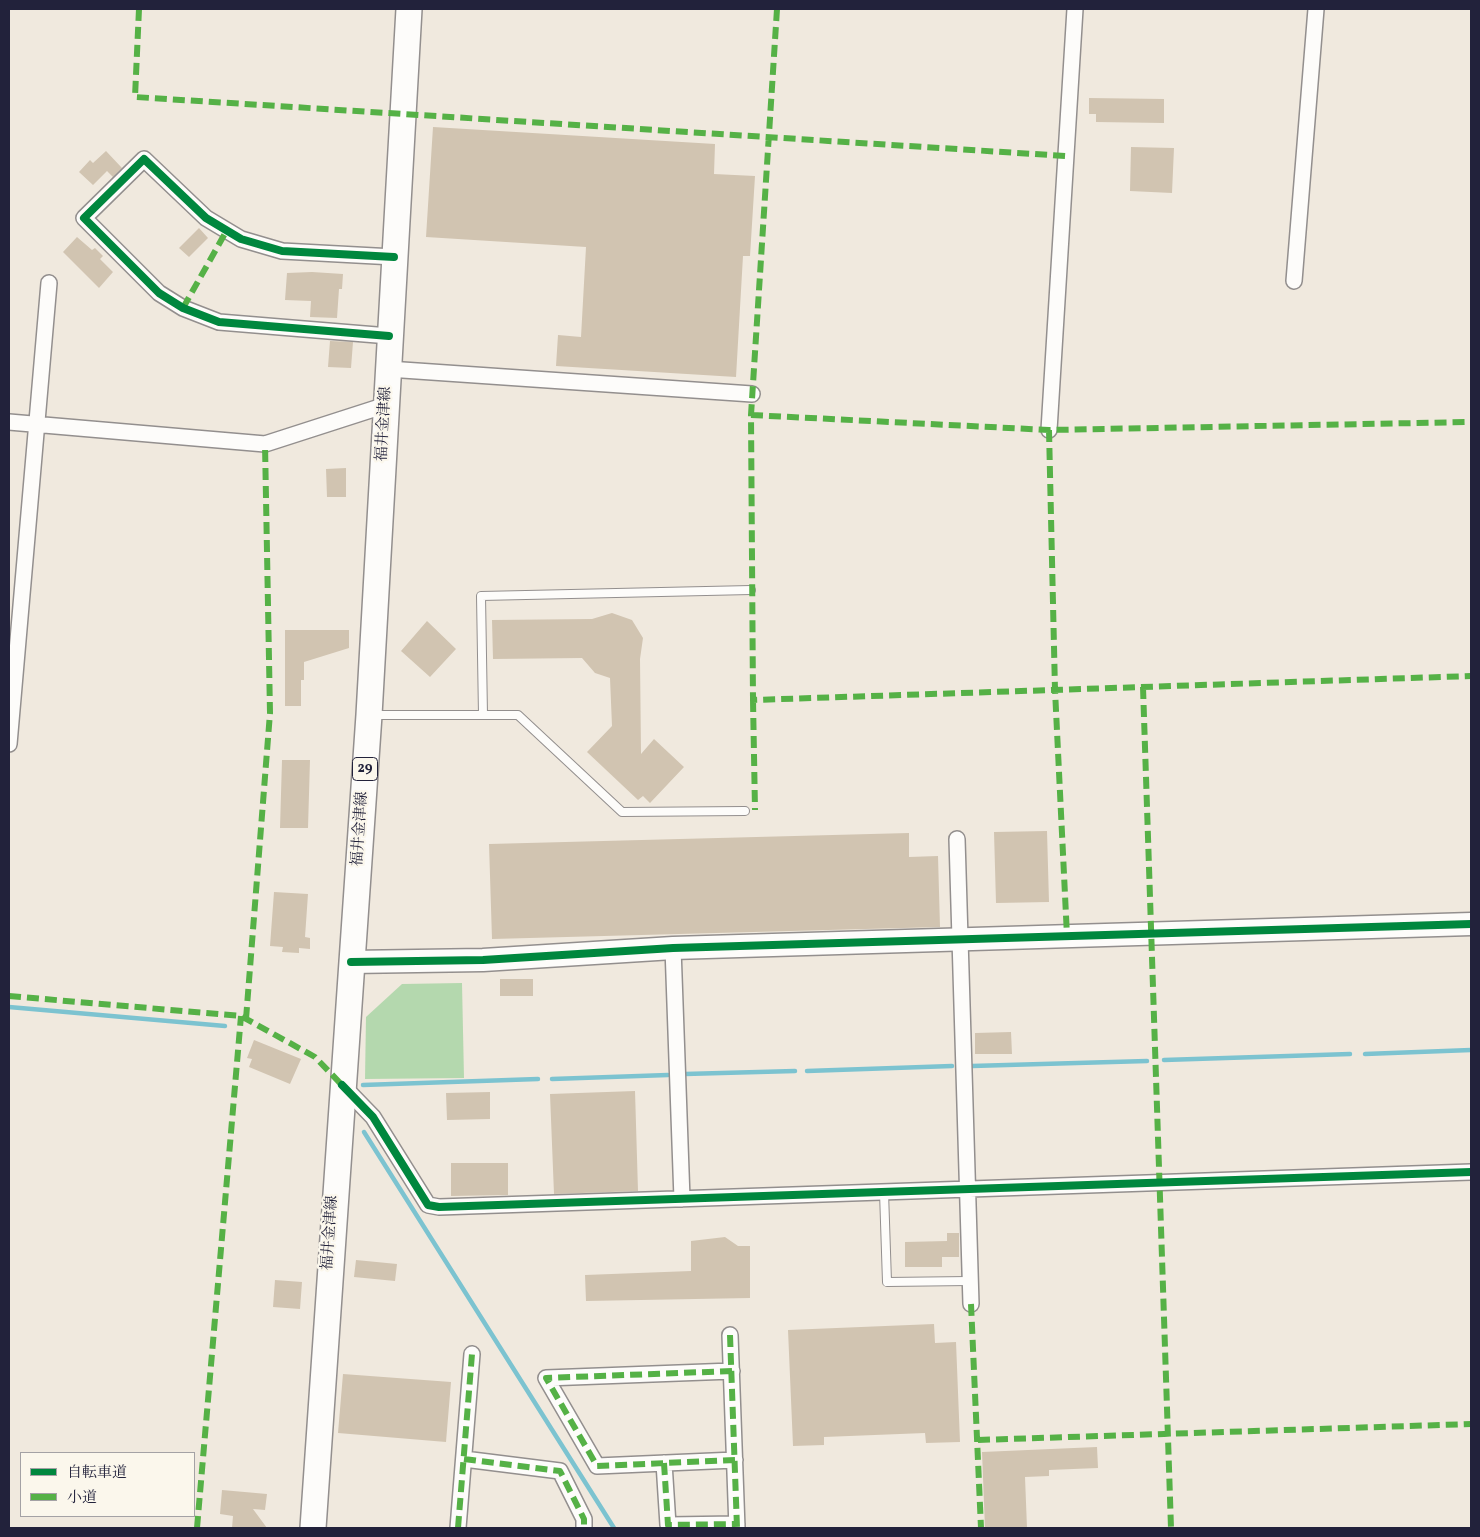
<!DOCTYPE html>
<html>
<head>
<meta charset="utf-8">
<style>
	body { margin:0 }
	#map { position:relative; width:1480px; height:1537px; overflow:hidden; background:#f0e9de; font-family:Vollkorn,"Noto Serif JP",serif }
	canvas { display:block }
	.frame { position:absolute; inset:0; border:10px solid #22223b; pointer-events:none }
	.legend { position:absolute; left:20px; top:1452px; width:175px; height:65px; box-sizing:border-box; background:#fbf7ec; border:1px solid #a4a2a5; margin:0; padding:6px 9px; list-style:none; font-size:15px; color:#22223b }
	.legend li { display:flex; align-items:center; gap:10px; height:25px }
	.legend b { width:25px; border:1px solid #a4a2a5 }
</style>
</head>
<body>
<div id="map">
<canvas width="1480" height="1537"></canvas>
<div class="frame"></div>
<ul class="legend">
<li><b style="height:6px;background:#00873e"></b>自転車道</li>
<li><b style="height:6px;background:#55b146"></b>小道</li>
</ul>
</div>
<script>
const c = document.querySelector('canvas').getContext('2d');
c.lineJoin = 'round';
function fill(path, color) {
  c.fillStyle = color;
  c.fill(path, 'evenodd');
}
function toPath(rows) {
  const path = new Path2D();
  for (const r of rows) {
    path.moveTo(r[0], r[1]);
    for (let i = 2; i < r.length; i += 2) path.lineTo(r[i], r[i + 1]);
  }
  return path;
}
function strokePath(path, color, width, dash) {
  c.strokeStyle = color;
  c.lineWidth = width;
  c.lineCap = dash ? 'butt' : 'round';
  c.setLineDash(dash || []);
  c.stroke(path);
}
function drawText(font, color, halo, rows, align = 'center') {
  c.font = font + ' Vollkorn,"Noto Serif JP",serif';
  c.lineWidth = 4.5;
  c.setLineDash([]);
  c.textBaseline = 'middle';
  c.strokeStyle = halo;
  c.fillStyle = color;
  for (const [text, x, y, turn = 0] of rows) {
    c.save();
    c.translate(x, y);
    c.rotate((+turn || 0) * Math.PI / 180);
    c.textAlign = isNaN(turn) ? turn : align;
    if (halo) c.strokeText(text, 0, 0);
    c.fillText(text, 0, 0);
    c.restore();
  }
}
fill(toPath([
	[462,983,464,1078,365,1079,366,1017,402,984]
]), '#b4d8ae');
strokePath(toPath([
	[9,1007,225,1026],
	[1365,1054,1471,1050],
	[1164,1060,1350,1054],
	[972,1066,1147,1061],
	[807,1071,952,1066],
	[685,1074,795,1071],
	[552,1079,668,1075],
	[363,1085,538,1079],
	[364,1132,614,1528]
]), '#7cc3d0', 4.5);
fill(toPath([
	[1089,98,1164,99,1164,123,1096,122,1096,114,1089,114],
	[433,127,715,144,714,174,755,176,750,256,743,256,736,377,556,366,558,335,581,337,586,247,426,237],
	[1131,147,1174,148,1172,193,1130,191],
	[106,151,122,168,113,177,107,171,93,185,79,172,90,160,93,163],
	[199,228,208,238,189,257,179,248],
	[77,237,92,250,95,248,103,256,100,259,113,272,99,288,63,252],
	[312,272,343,274,342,289,339,289,337,318,310,317,311,301,285,300,287,273],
	[330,341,353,342,351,368,328,367],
	[346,468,346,497,327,497,326,469],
	[612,613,632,620,643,638,640,659,641,754,654,739,684,767,650,803,643,796,638,800,587,752,612,726,610,678,595,673,582,658,493,659,492,620,592,619],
	[427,621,456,649,430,677,401,651],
	[285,630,349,630,349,648,304,662,304,680,301,680,301,706,285,706],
	[282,760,310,760,308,828,280,828],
	[1047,831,1049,902,996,903,994,832],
	[909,833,909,857,938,856,940,927,492,939,489,844],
	[274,892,308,894,305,937,310,938,310,949,299,948,299,953,282,952,283,947,270,946],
	[500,979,533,979,533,996,500,996],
	[1011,1032,1012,1054,975,1054,975,1033],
	[254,1040,301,1059,290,1084,249,1067,252,1059,247,1058],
	[635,1091,638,1191,554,1194,550,1094],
	[490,1092,490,1119,447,1120,446,1093],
	[451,1163,508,1163,508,1195,451,1196],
	[947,1233,959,1233,959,1257,942,1257,942,1267,905,1267,905,1242,947,1241],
	[725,1237,738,1246,750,1246,750,1298,586,1301,585,1275,691,1271,691,1241],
	[356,1260,397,1264,395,1281,354,1277],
	[275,1280,302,1282,300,1309,273,1307],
	[934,1324,935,1343,956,1342,960,1442,926,1443,925,1433,824,1437,824,1445,793,1446,788,1330],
	[343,1374,451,1382,446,1442,338,1433],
	[1097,1447,1098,1468,1049,1470,1049,1476,1025,1477,1027,1528,985,1528,982,1452],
	[222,1490,267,1494,265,1510,253,1509,267,1528,232,1528,233,1516,220,1514]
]), '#d1c4b1');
const lane = toPath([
	[372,715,483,715,481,596,751,590],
	[483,715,518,715,622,812,745,811],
	[884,1192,887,1282,969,1281]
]);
const street = toPath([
	[1294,281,1316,9],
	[389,336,219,322,183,308,159,293,84,218,144,159,206,218,241,239,282,251,394,257],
	[388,369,752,394],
	[9,422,265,444,386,405],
	[1049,430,1075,9],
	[9,744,49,283],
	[957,839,971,1304],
	[673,948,682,1199],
	[342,1085,373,1117,428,1205,439,1207,1471,1172],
	[730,1335,737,1528],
	[732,1371,546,1378,597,1466,735,1460],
	[464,1459,560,1471,584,1519,584,1528],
	[664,1463,668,1525,737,1524],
	[458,1528,472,1354]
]);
const secondary = toPath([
	[351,962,483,960,673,948,1471,924]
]);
const primary = toPath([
	[313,1528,369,715,409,9]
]);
strokePath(lane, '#938f8e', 10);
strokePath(street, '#938f8e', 18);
strokePath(secondary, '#938f8e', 25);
strokePath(primary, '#938f8e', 28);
strokePath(lane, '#fdfcfa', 8);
strokePath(street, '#fdfcfa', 15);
strokePath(secondary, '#fdfcfa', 22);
strokePath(primary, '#fdfcfa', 25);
strokePath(toPath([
	[139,9,135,97,1066,156],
	[777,9,751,415,753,700,1471,676],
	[183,308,227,230],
	[751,415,1049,430,1471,422],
	[1049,430,1055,690,1067,936],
	[1143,687,1171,1528],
	[753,700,755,810],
	[9,996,241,1016,315,1057,342,1085],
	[246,1019,270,713,265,444],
	[971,1304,981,1528],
	[730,1335,737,1528],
	[732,1371,546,1378,597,1466,735,1460],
	[978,1440,1471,1424],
	[464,1459,560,1471,584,1519,584,1528],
	[664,1463,668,1525,737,1524],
	[197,1528,241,1016],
	[458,1528,472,1354]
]), '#55b146', 6, [12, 6]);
strokePath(toPath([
	[389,336,219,322,183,308,159,293,84,218,144,159,206,218,241,239,282,251,394,257],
	[351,962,483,960,673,948,1471,924],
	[342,1085,373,1117,428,1205,439,1207,1471,1172]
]), '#00873e', 8);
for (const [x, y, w] of [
	[365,769,25]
]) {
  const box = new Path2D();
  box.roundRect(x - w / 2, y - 11.5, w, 23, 4);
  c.fillStyle = '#fbf7ec';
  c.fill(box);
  strokePath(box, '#22223b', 1);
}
drawText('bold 14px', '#22223b', null, [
	["29",365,769]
]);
drawText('15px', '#22223b', '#fbf7ec', [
	["福井金津線",385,424,-87],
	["福井金津線",361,829,-86],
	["福井金津線",331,1233,-86]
]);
</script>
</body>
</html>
